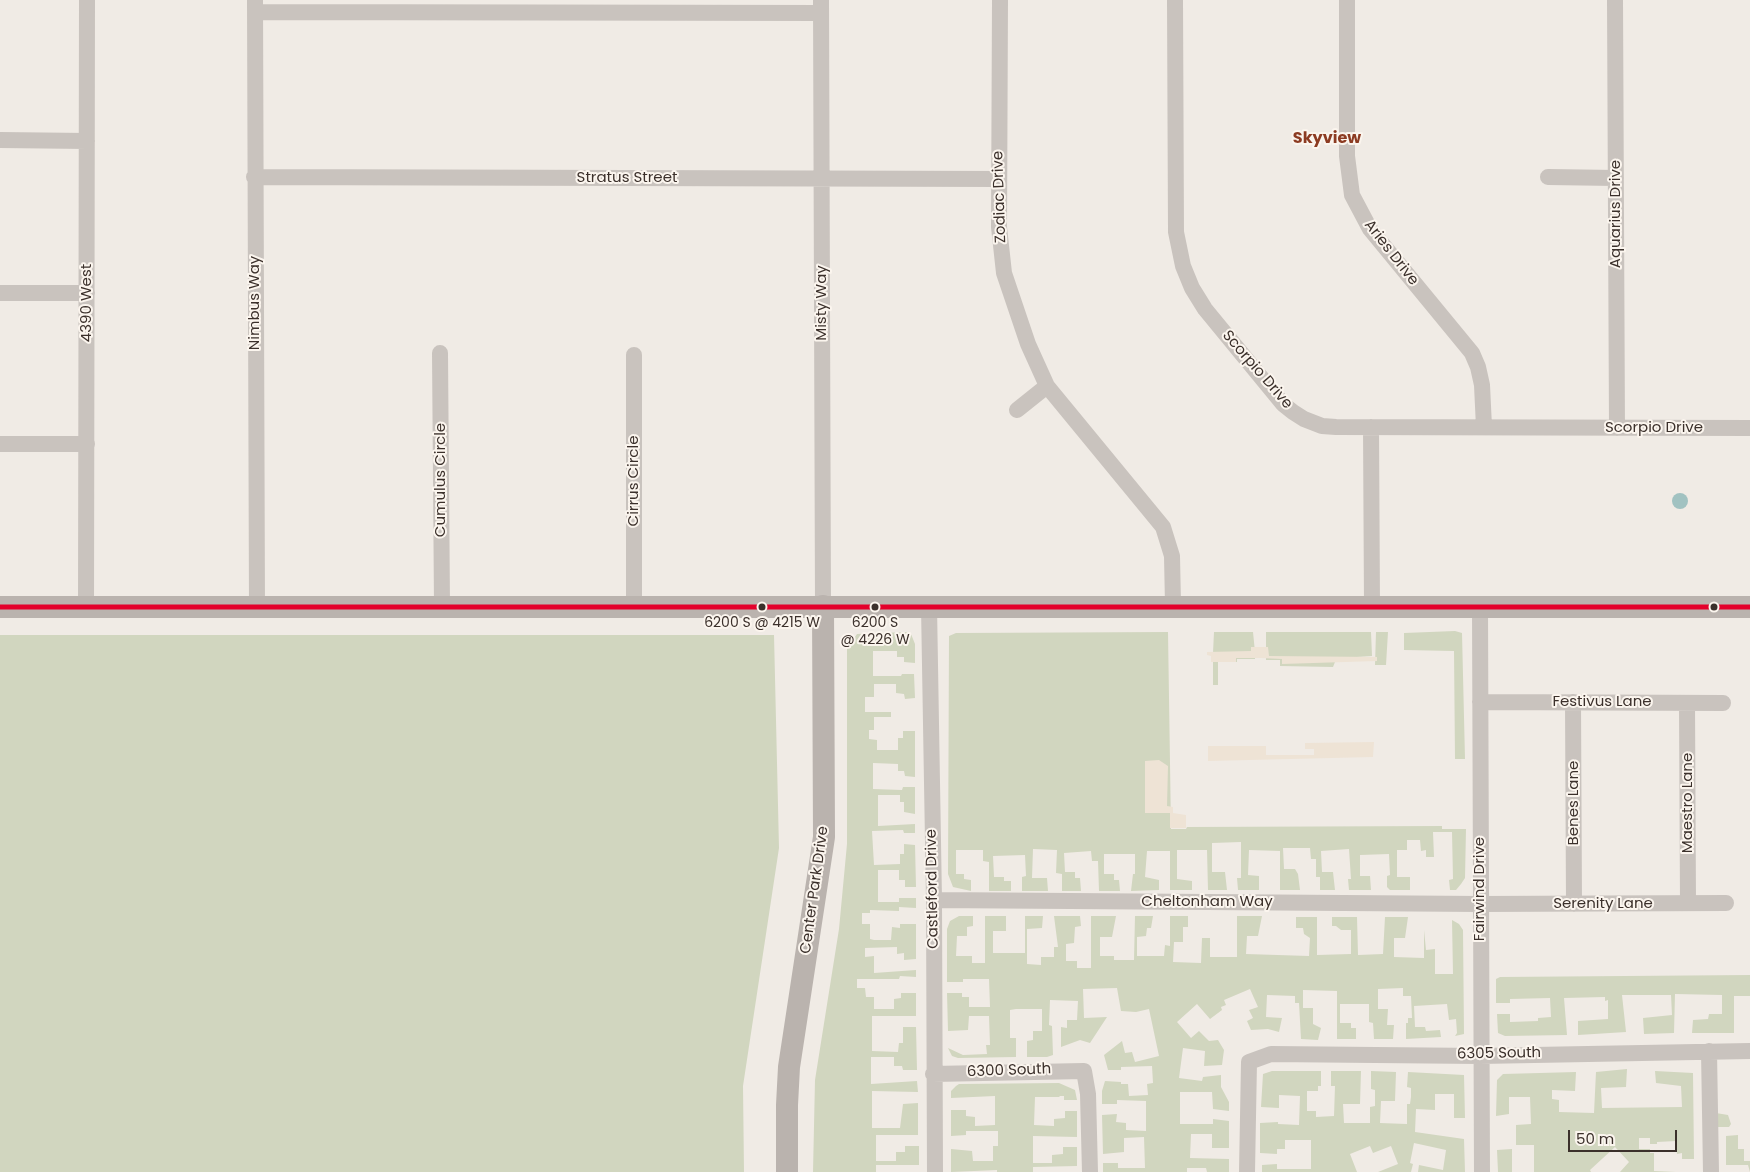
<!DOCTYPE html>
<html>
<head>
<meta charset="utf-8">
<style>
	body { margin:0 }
	#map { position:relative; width:1750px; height:1172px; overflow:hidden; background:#f0ebe5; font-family:Poppins,sans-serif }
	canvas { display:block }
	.scale { position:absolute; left:1568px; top:1130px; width:109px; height:22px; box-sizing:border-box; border:2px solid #3b302b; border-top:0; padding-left:6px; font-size:15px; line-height:18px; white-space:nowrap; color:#3b302b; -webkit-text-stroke:4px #fbf5ee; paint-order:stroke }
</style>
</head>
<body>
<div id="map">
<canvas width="1750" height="1172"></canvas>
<div class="scale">50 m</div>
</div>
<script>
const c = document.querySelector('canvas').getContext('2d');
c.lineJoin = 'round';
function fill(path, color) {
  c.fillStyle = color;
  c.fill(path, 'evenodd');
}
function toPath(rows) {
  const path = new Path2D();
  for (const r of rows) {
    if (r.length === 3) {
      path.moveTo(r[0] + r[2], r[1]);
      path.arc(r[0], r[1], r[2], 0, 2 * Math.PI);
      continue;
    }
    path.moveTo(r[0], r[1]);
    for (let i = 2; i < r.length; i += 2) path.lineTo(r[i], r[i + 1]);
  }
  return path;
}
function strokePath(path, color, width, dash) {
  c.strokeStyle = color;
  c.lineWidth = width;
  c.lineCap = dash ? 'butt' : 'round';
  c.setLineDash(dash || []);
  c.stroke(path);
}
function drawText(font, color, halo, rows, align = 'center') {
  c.font = font + ' Poppins,sans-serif';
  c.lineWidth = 4;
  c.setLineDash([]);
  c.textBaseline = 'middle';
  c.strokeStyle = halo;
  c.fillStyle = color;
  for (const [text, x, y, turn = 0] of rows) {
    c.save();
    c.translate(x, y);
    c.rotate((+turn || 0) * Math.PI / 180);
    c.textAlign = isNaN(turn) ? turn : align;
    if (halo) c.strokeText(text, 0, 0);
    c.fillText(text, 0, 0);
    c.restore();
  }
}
fill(toPath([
	[1455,631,1462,633,1465,759,1455,759,1454,651,1404,650,1404,633],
	[906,632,911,634,915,644,915,663,904,662,904,657,897,657,897,651,873,651,873,676,901,676,902,674,914,674,915,698,905,699,904,694,896,693,896,684,874,684,874,697,865,697,865,712,891,712,891,717,874,717,874,730,869,730,869,739,877,740,877,750,898,750,898,738,903,738,903,731,915,731,915,777,905,776,904,771,898,771,898,764,873,763,873,789,902,790,903,787,915,787,915,814,904,812,904,802,900,802,900,795,878,795,878,826,915,824,915,833,904,833,903,830,872,831,874,865,900,864,900,854,904,854,904,844,915,845,916,887,905,887,905,880,899,880,899,870,878,870,878,902,899,902,899,898,916,898,916,908,899,907,899,911,870,910,870,913,862,913,862,924,870,924,870,939,874,940,891,940,892,927,900,928,900,924,916,924,916,959,904,960,904,953,897,954,897,947,865,948,865,957,874,956,874,973,916,970,916,977,900,976,899,979,857,979,857,988,865,988,866,997,874,997,874,1009,894,1009,894,999,901,998,901,993,916,993,916,1016,872,1016,872,1051,898,1052,899,1043,903,1043,903,1027,916,1027,917,1070,903,1070,902,1066,894,1066,894,1057,871,1057,871,1084,917,1081,918,1092,872,1091,872,1128,900,1128,903,1104,918,1103,918,1135,876,1135,876,1161,896,1161,896,1152,905,1152,905,1146,919,1146,919,1165,876,1165,876,1172,813,1172,815,1080,839,929,847,844,847,640,853,640,857,634],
	[1168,632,1171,829,1186,829,1187,827,1442,826,1442,829,1466,829,1465,878,1461,884,1456,890,1450,890,1449,880,1453,879,1452,832,1433,832,1434,857,1426,857,1426,850,1421,851,1420,840,1407,840,1407,850,1397,850,1397,877,1410,877,1410,890,1390,890,1387,887,1387,876,1390,875,1389,854,1360,855,1360,876,1370,876,1371,890,1349,890,1348,879,1351,879,1349,849,1321,851,1322,872,1333,872,1335,890,1320,890,1320,877,1316,877,1316,859,1311,859,1310,848,1283,848,1284,869,1295,869,1298,874,1300,890,1280,890,1280,851,1249,850,1248,875,1259,876,1259,890,1238,890,1237,878,1241,878,1241,842,1212,843,1212,872,1225,872,1227,890,1208,890,1207,850,1177,850,1177,879,1192,881,1192,890,1170,890,1170,851,1147,851,1145,877,1159,880,1159,890,1131,891,1133,874,1135,874,1135,854,1104,854,1104,874,1114,874,1114,880,1119,880,1120,891,1099,891,1098,861,1092,861,1091,851,1064,853,1065,872,1075,872,1075,878,1080,878,1081,891,1062,891,1062,874,1056,873,1057,850,1033,849,1032,878,1047,878,1048,891,1022,891,1022,877,1026,876,1025,855,993,856,994,877,1004,877,1004,881,1011,881,1011,891,989,891,989,862,983,861,983,850,956,850,956,874,964,874,964,879,971,880,971,891,953,887,948,874,949,636,956,633],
	[1214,632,1253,632,1255,652,1213,653],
	[1266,632,1371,632,1372,656,1342,658,1342,662,1335,662,1333,667,1280,666,1280,660,1266,660],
	[1376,632,1388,632,1386,665,1375,665],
	[0,635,774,635,779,848,743,1086,744,1172,0,1172],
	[1255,657,1255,659,1237,659,1237,662,1218,662,1218,685,1213,685,1213,658],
	[959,916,973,916,973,926,967,927,967,936,957,936,956,956,972,956,972,963,985,963,985,916,1006,916,1006,931,993,931,993,953,1025,953,1025,916,1043,916,1042,928,1027,929,1027,964,1041,965,1041,957,1054,957,1054,947,1058,947,1054,916,1080,916,1081,926,1075,927,1074,943,1066,944,1066,961,1077,961,1077,968,1091,968,1091,916,1116,916,1112,937,1100,937,1100,956,1114,956,1114,960,1134,960,1135,916,1153,916,1151,928,1147,928,1146,936,1137,937,1137,956,1164,956,1165,945,1170,946,1170,916,1188,916,1188,927,1183,927,1183,942,1174,942,1173,962,1201,963,1202,938,1210,938,1210,957,1237,957,1237,916,1262,916,1258,936,1247,936,1246,954,1309,956,1310,938,1304,934,1303,928,1296,928,1296,917,1317,917,1317,955,1351,954,1351,930,1341,930,1336,926,1332,926,1332,917,1357,917,1358,955,1383,954,1385,917,1408,917,1405,938,1394,938,1394,957,1424,958,1424,930,1426,950,1435,949,1435,974,1453,974,1452,920,1459,924,1463,930,1464,1034,1455,1036,1457,1033,1456,1019,1449,1020,1447,1004,1414,1006,1415,1027,1425,1027,1426,1031,1440,1030,1441,1037,1406,1039,1406,1023,1408,1023,1408,1018,1412,1018,1411,996,1403,996,1403,988,1378,989,1378,1009,1388,1009,1387,1025,1394,1025,1393,1039,1374,1039,1373,1023,1369,1022,1369,1004,1340,1004,1340,1023,1351,1023,1351,1028,1356,1028,1356,1039,1337,1039,1337,991,1303,990,1303,1008,1313,1008,1313,1024,1321,1028,1318,1040,1301,1039,1299,1003,1295,1003,1295,996,1267,995,1266,1017,1282,1018,1279,1032,1268,1029,1251,1030,1247,1021,1253,1018,1249,1010,1258,1007,1250,989,1224,1000,1226,1005,1221,1007,1222,1010,1210,1019,1197,1004,1177,1022,1191,1038,1199,1031,1209,1041,1218,1040,1224,1050,1222,1065,1204,1066,1205,1051,1183,1048,1179,1078,1202,1081,1203,1077,1221,1075,1221,1087,1229,1102,1229,1111,1213,1109,1212,1092,1180,1092,1180,1124,1213,1124,1213,1119,1229,1121,1229,1148,1212,1148,1212,1134,1191,1134,1190,1158,1229,1159,1229,1172,1207,1172,1206,1168,1187,1168,1187,1172,1103,1172,1103,1163,1118,1163,1118,1168,1145,1168,1144,1137,1124,1138,1124,1152,1103,1154,1102,1115,1117,1114,1116,1122,1126,1123,1126,1130,1146,1131,1146,1101,1117,1100,1117,1104,1102,1104,1102,1091,1105,1081,1121,1082,1121,1084,1128,1084,1129,1096,1148,1095,1147,1084,1153,1083,1152,1066,1121,1067,1121,1070,1108,1070,1104,1055,1122,1041,1125,1053,1132,1052,1135,1062,1159,1056,1149,1009,1136,1012,1121,1011,1117,988,1083,989,1084,1018,1107,1017,1090,1043,1080,1040,1061,1047,1061,1027,1067,1028,1067,1020,1077,1020,1078,1001,1050,1000,1049,1025,1052,1026,1053,1055,1047,1057,1027,1057,1027,1041,1033,1040,1033,1031,1042,1031,1042,1009,1016,1009,1010,1010,1010,1038,1016,1038,1016,1057,958,1058,952,1056,948,1048,963,1055,987,1054,986,1045,990,1045,989,1016,969,1016,968,1030,948,1031,947,993,962,993,962,997,969,997,969,1007,990,1007,989,979,963,979,963,982,947,982,947,929,950,921],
	[1750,975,1750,996,1734,996,1734,1033,1692,1033,1693,1020,1708,1019,1709,1014,1722,1014,1722,995,1675,994,1674,1033,1644,1034,1643,1018,1672,1015,1671,995,1622,995,1626,1032,1578,1035,1578,1021,1608,1019,1608,1000,1605,1001,1605,997,1564,998,1567,1035,1505,1036,1498,1033,1497,1014,1510,1014,1510,1022,1538,1021,1538,1018,1551,1017,1550,998,1510,999,1510,1003,1496,1003,1496,979,1500,977],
	[1627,1069,1626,1087,1601,1088,1602,1108,1682,1107,1681,1086,1656,1083,1655,1071,1693,1073,1694,1159,1682,1159,1682,1153,1677,1154,1676,1141,1657,1142,1657,1144,1650,1144,1650,1138,1639,1138,1639,1149,1650,1149,1650,1153,1654,1153,1654,1171,1676,1172,1620,1172,1629,1162,1615,1147,1590,1170,1591,1172,1534,1172,1534,1145,1516,1145,1516,1125,1531,1124,1530,1097,1509,1097,1509,1114,1496,1116,1497,1080,1503,1074,1576,1072,1575,1091,1552,1090,1552,1099,1559,1100,1559,1112,1594,1113,1596,1072],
	[1321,1071,1321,1086,1318,1086,1318,1091,1307,1091,1307,1111,1316,1111,1316,1117,1334,1116,1335,1086,1331,1086,1331,1071,1361,1071,1360,1104,1343,1104,1344,1123,1370,1123,1370,1107,1375,1106,1375,1090,1371,1089,1371,1071,1396,1072,1395,1101,1381,1101,1380,1123,1407,1124,1407,1104,1410,1104,1411,1097,1411,1088,1407,1087,1408,1072,1464,1075,1465,1118,1454,1118,1454,1094,1435,1094,1435,1110,1416,1109,1415,1132,1464,1139,1465,1172,1418,1172,1419,1165,1443,1170,1446,1150,1414,1143,1410,1163,1413,1164,1411,1172,1378,1172,1398,1164,1391,1146,1373,1153,1370,1146,1350,1154,1357,1172,1262,1172,1262,1165,1277,1164,1277,1169,1311,1169,1311,1140,1285,1140,1285,1149,1277,1149,1277,1154,1260,1153,1260,1123,1278,1122,1278,1124,1299,1125,1300,1096,1279,1095,1279,1108,1261,1107,1263,1074,1272,1071],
	[1059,1083,1075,1090,1077,1100,1064,1100,1064,1096,1060,1096,1059,1097,1035,1097,1034,1125,1054,1126,1054,1119,1065,1118,1065,1111,1077,1111,1077,1137,1033,1136,1033,1163,1052,1163,1052,1155,1063,1154,1063,1147,1077,1147,1077,1166,1033,1167,1033,1172,997,1172,997,1170,951,1172,951,1149,972,1151,973,1161,993,1161,993,1146,998,1146,998,1131,966,1131,966,1135,951,1136,951,1110,966,1110,966,1116,975,1117,975,1126,995,1125,995,1096,951,1098,951,1091,956,1086,959,1084],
	[1716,1113,1728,1115,1731,1124,1729,1127,1717,1127],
	[1738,1135,1738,1149,1744,1149,1744,1161,1750,1161,1750,1172,1748,1165,1726,1165,1726,1136],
	[1512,1149,1512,1172,1498,1172,1497,1150]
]), '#d1d6bf');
fill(toPath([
	[1251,647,1268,647,1269,656,1377,657,1377,661,1282,664,1282,659,1261,658,1236,658,1236,662,1211,662,1211,656,1207,655,1207,652,1251,651],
	[1374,742,1373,757,1208,761,1208,746,1266,746,1266,755,1314,755,1314,749,1305,749,1305,743],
	[1159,760,1168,766,1167,806,1173,807,1173,813,1186,815,1186,828,1170,828,1170,813,1145,813,1145,761]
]), '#eee3d5');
fill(toPath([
	[1680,501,8]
]), '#a1c2c1');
strokePath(toPath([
	[255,0,257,607],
	[821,0,823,606],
	[1000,0,999,227,1004,273,1028,344,1047,386,1163,527,1172,556,1173,605],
	[1175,0,1176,232,1183,266,1192,288,1205,309,1283,404,1293,412,1304,419,1322,426,1336,427,1750,428],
	[1347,0,1347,156,1352,195,1370,229,1472,353,1478,367,1482,385,1484,427],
	[1615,0,1617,428],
	[255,12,821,13],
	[0,140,87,141],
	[254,177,999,179],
	[1548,177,1616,178],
	[0,293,87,293],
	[440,353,442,606],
	[634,355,634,606],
	[1017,410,1047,386],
	[1371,427,1372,606],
	[0,444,87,444],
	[929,606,934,900,935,1172],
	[86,607,87,0],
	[1480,607,1482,1172],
	[1480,702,1723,703],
	[1573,702,1574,904],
	[1687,703,1688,903],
	[934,900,1480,904,1726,903],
	[1709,1051,1711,1172],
	[933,1074,1084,1071,1088,1094,1090,1172],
	[1247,1172,1249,1062,1271,1054,1480,1056,1750,1051]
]), '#c9c3be', 16);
strokePath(toPath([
	[0,607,1750,607],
	[787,1172,787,1105,789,1067,824,837,823,606]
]), '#bab3ae', 22);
strokePath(toPath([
	[0,607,1750,607]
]), '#e4002b', 5);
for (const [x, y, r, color] of [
	[762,607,4.5,"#3b302b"],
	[875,607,4.5,"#3b302b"],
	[1714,607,4.5,"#3b302b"]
]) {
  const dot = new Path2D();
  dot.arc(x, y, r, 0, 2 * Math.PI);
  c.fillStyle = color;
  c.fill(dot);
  strokePath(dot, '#fbf5ee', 2);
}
drawText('14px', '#3b302b', '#fbf5ee', [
	["6200 S @ 4215 W",762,623],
	["6200 S",875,623],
	["@ 4226 W",875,640]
]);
drawText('15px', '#3b302b', '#fbf5ee', [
	["Stratus Street",627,178],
	["Zodiac Drive",1000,197,-92],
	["Aquarius Drive",1616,214,-90],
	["Aries Drive",1391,253,52],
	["4390 West",87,303,-90],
	["Nimbus Way",255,303,-90],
	["Misty Way",822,303,-90],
	["Scorpio Drive",1257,370,49],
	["Scorpio Drive",1654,428],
	["Cumulus Circle",441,480,-90],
	["Cirrus Circle",634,481,-90],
	["Festivus Lane",1602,702],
	["Benes Lane",1574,803,-90],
	["Maestro Lane",1688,803,-90],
	["Castleford Drive",933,889,-91],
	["Fairwind Drive",1480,889,-90],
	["Center Park Drive",815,890,-82],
	["Cheltonham Way",1207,902],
	["Serenity Lane",1603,904],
	["6305 South",1499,1054,-1],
	["6300 South",1009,1071,-2]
]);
drawText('bold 16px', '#8c3b22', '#fbf5ee', [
	["Skyview",1327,139]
]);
</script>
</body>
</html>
